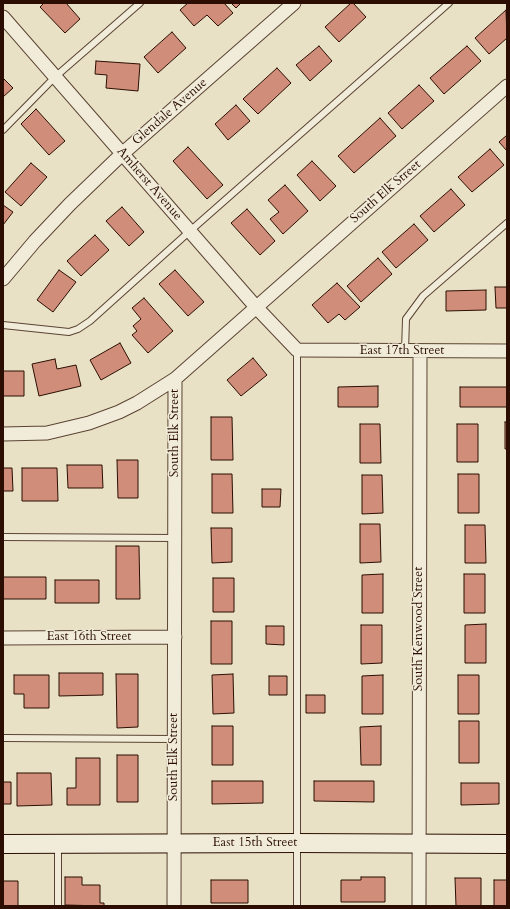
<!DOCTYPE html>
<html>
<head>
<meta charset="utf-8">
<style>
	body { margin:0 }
	#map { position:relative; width:510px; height:909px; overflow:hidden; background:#e9e1c6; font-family:Cardo,serif }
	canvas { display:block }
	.frame { position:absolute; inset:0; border:4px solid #2b0e01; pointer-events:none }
</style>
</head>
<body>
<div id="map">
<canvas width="510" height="909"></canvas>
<div class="frame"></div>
</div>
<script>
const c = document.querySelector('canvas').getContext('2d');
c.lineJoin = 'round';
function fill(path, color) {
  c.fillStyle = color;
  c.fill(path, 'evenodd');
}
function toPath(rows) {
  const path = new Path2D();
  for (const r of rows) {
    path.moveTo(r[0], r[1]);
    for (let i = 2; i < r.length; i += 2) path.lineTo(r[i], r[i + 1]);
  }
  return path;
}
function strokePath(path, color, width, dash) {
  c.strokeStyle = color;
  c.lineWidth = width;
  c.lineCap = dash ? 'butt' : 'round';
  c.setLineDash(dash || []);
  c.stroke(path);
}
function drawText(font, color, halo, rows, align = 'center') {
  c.font = font + ' Cardo,serif';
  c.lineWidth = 3;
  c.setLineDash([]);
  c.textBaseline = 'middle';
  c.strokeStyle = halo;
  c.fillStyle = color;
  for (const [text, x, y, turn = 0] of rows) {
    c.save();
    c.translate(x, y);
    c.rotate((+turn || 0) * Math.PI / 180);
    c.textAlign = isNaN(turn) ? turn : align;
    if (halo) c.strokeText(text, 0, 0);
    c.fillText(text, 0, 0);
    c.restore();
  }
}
const building = toPath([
	[44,3,66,3,80,19,65,33,40,7,44,3],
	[188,3,224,3,233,13,218,26,207,15,194,26,180,10,188,3],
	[231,3,241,3,236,8,231,3],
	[351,3,353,3,366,17,339,42,325,27,351,3],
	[506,10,507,38,489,54,475,38,506,10],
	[172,32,186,48,158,73,144,57,172,32],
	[319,46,332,61,310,81,296,65,319,46],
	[467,46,481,61,444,94,430,78,467,46],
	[96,61,140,64,138,91,106,88,107,75,95,74,96,61],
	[277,68,291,83,258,114,243,99,277,68],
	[3,78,13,88,3,97,3,78],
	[419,85,434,101,402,129,388,113,419,85],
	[236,105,250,121,228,140,215,124,236,105],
	[36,109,65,141,49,155,21,124,36,109],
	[380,118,396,136,354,173,338,156,380,118],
	[507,135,507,151,499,142,507,135],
	[188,147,223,185,207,199,173,161,188,147],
	[490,149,504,165,472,192,458,177,490,149],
	[312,161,336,186,320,201,297,175,312,161],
	[31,163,47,177,21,206,5,192,31,163],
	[285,185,308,211,283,234,270,219,279,212,268,200,285,185],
	[451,189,465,205,434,232,420,216,451,189],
	[3,205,13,212,3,225,3,205],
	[122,207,144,232,129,246,106,221,122,207],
	[247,209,275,241,260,255,231,223,247,209],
	[414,224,428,240,396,268,382,252,414,224],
	[95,235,109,250,81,276,67,261,95,235],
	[378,258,392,274,361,302,347,286,378,258],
	[59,270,76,282,53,312,37,300,59,270],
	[175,270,204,302,188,316,159,284,175,270],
	[337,283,360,307,345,320,339,314,328,323,312,305,337,283],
	[495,287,507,287,507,308,496,308,495,287],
	[486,290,486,310,446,311,446,291,486,290],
	[144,298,173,331,148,353,132,335,137,331,133,326,141,319,132,308,144,298],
	[120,343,131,363,101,380,90,360,120,343],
	[253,358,267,375,241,396,227,380,253,358],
	[55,359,57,369,76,365,81,386,39,396,32,364,55,359],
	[3,371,24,371,24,396,3,396,3,371],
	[378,386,378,407,338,407,338,387,378,386],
	[460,387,507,387,507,407,460,407,460,387],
	[211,417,232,417,233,460,211,460,211,417],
	[505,422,507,422,507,449,505,449,505,422],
	[360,424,380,424,381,463,360,463,360,424],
	[457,424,478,424,478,462,457,462,457,424],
	[117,460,138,460,138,498,118,498,117,460],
	[67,465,102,465,103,488,68,488,67,465],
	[3,468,12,468,13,491,3,491,3,468],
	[22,468,57,468,58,501,22,501,22,468],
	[212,474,232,474,233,513,212,513,212,474],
	[458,474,479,474,479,513,458,513,458,474],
	[362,475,382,475,383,513,362,514,362,475],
	[262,489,281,489,280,507,262,507,262,489],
	[360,524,380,524,381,562,360,563,360,524],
	[465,525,485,525,486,563,465,563,465,525],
	[211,528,232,528,232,562,212,563,211,528],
	[116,546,139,546,140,599,116,599,116,546],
	[383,574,383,613,362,613,362,575,383,574],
	[464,574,485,574,485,613,464,613,464,574],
	[3,577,46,577,46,599,3,599,3,577],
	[213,578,234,578,234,612,213,612,213,578],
	[55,580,99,580,99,603,55,603,55,580],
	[211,621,232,621,232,664,211,664,211,621],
	[486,624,486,663,465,663,465,625,486,624],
	[361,625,382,625,382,663,361,664,361,625],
	[266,626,284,626,284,645,266,644,266,626],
	[59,673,103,673,103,695,59,696,59,673],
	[116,674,138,674,138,727,117,728,116,674],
	[233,674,234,713,213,714,212,675,233,674],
	[14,675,49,675,49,708,24,708,24,694,14,694,14,675],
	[383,675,383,714,362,714,362,676,383,675],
	[458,675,479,675,479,714,458,714,458,675],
	[269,676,287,676,287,695,269,695,269,676],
	[306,695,325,695,325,713,306,713,306,695],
	[459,721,479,721,479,763,459,763,459,721],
	[212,726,233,726,233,765,212,765,212,726],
	[381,726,381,765,361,765,360,727,381,726],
	[117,755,138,755,138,802,117,802,117,755],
	[76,758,100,758,100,805,67,805,67,788,76,788,76,758],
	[17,773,51,773,52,805,17,806,17,773],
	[212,781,263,781,263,803,212,804,212,781],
	[314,781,374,781,374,802,314,801,314,781],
	[3,782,11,782,11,804,3,804,3,782],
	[461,783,499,783,499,804,461,805,461,783],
	[65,877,82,877,82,885,100,885,100,903,104,903,104,906,65,905,65,877],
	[361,877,385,877,385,902,341,902,341,880,361,880,361,877],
	[455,878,481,878,481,906,456,906,455,878],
	[211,880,248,880,248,903,211,903,211,880],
	[494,880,507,880,507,905,506,906,494,906,494,880],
	[3,881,18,881,18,906,3,906,3,881]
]);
fill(building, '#cf8d7a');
strokePath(building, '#2b0e01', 1);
const lane = toPath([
	[3,130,55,77,140,3],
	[3,325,69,332,78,329,90,321,190,231,449,3],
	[297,350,297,906],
	[405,351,406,319,423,296,507,223],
	[3,537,175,538],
	[3,738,174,739],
	[58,846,58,906]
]);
const street = toPath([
	[3,17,256,307,297,350,507,351],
	[3,279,35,241,70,204,122,154,294,3],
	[3,434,47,433,89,423,119,412,137,403,175,379,507,86],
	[3,638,175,637],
	[174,906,175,379],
	[419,906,420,351]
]);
const secondary = toPath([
	[3,844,297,843,507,844]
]);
strokePath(lane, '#5a4332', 8);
strokePath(street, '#5a4332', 15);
strokePath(secondary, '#2b0e01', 20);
strokePath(lane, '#f1ecda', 6);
strokePath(street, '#f1ecda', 13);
strokePath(secondary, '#f1ecda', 18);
drawText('13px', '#2b0e01', '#f1ecda', [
	["Glendale Avenue",170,112,-41],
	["Amherst Avenue",149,184,49],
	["South Elk Street",386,192,-41],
	["East 17th Street",402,351],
	["South Elk Street",175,433,-90],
	["South Kenwood Street",419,629,-90],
	["East 16th Street",89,637],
	["South Elk Street",174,757,-90],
	["East 15th Street",255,843]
]);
</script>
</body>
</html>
